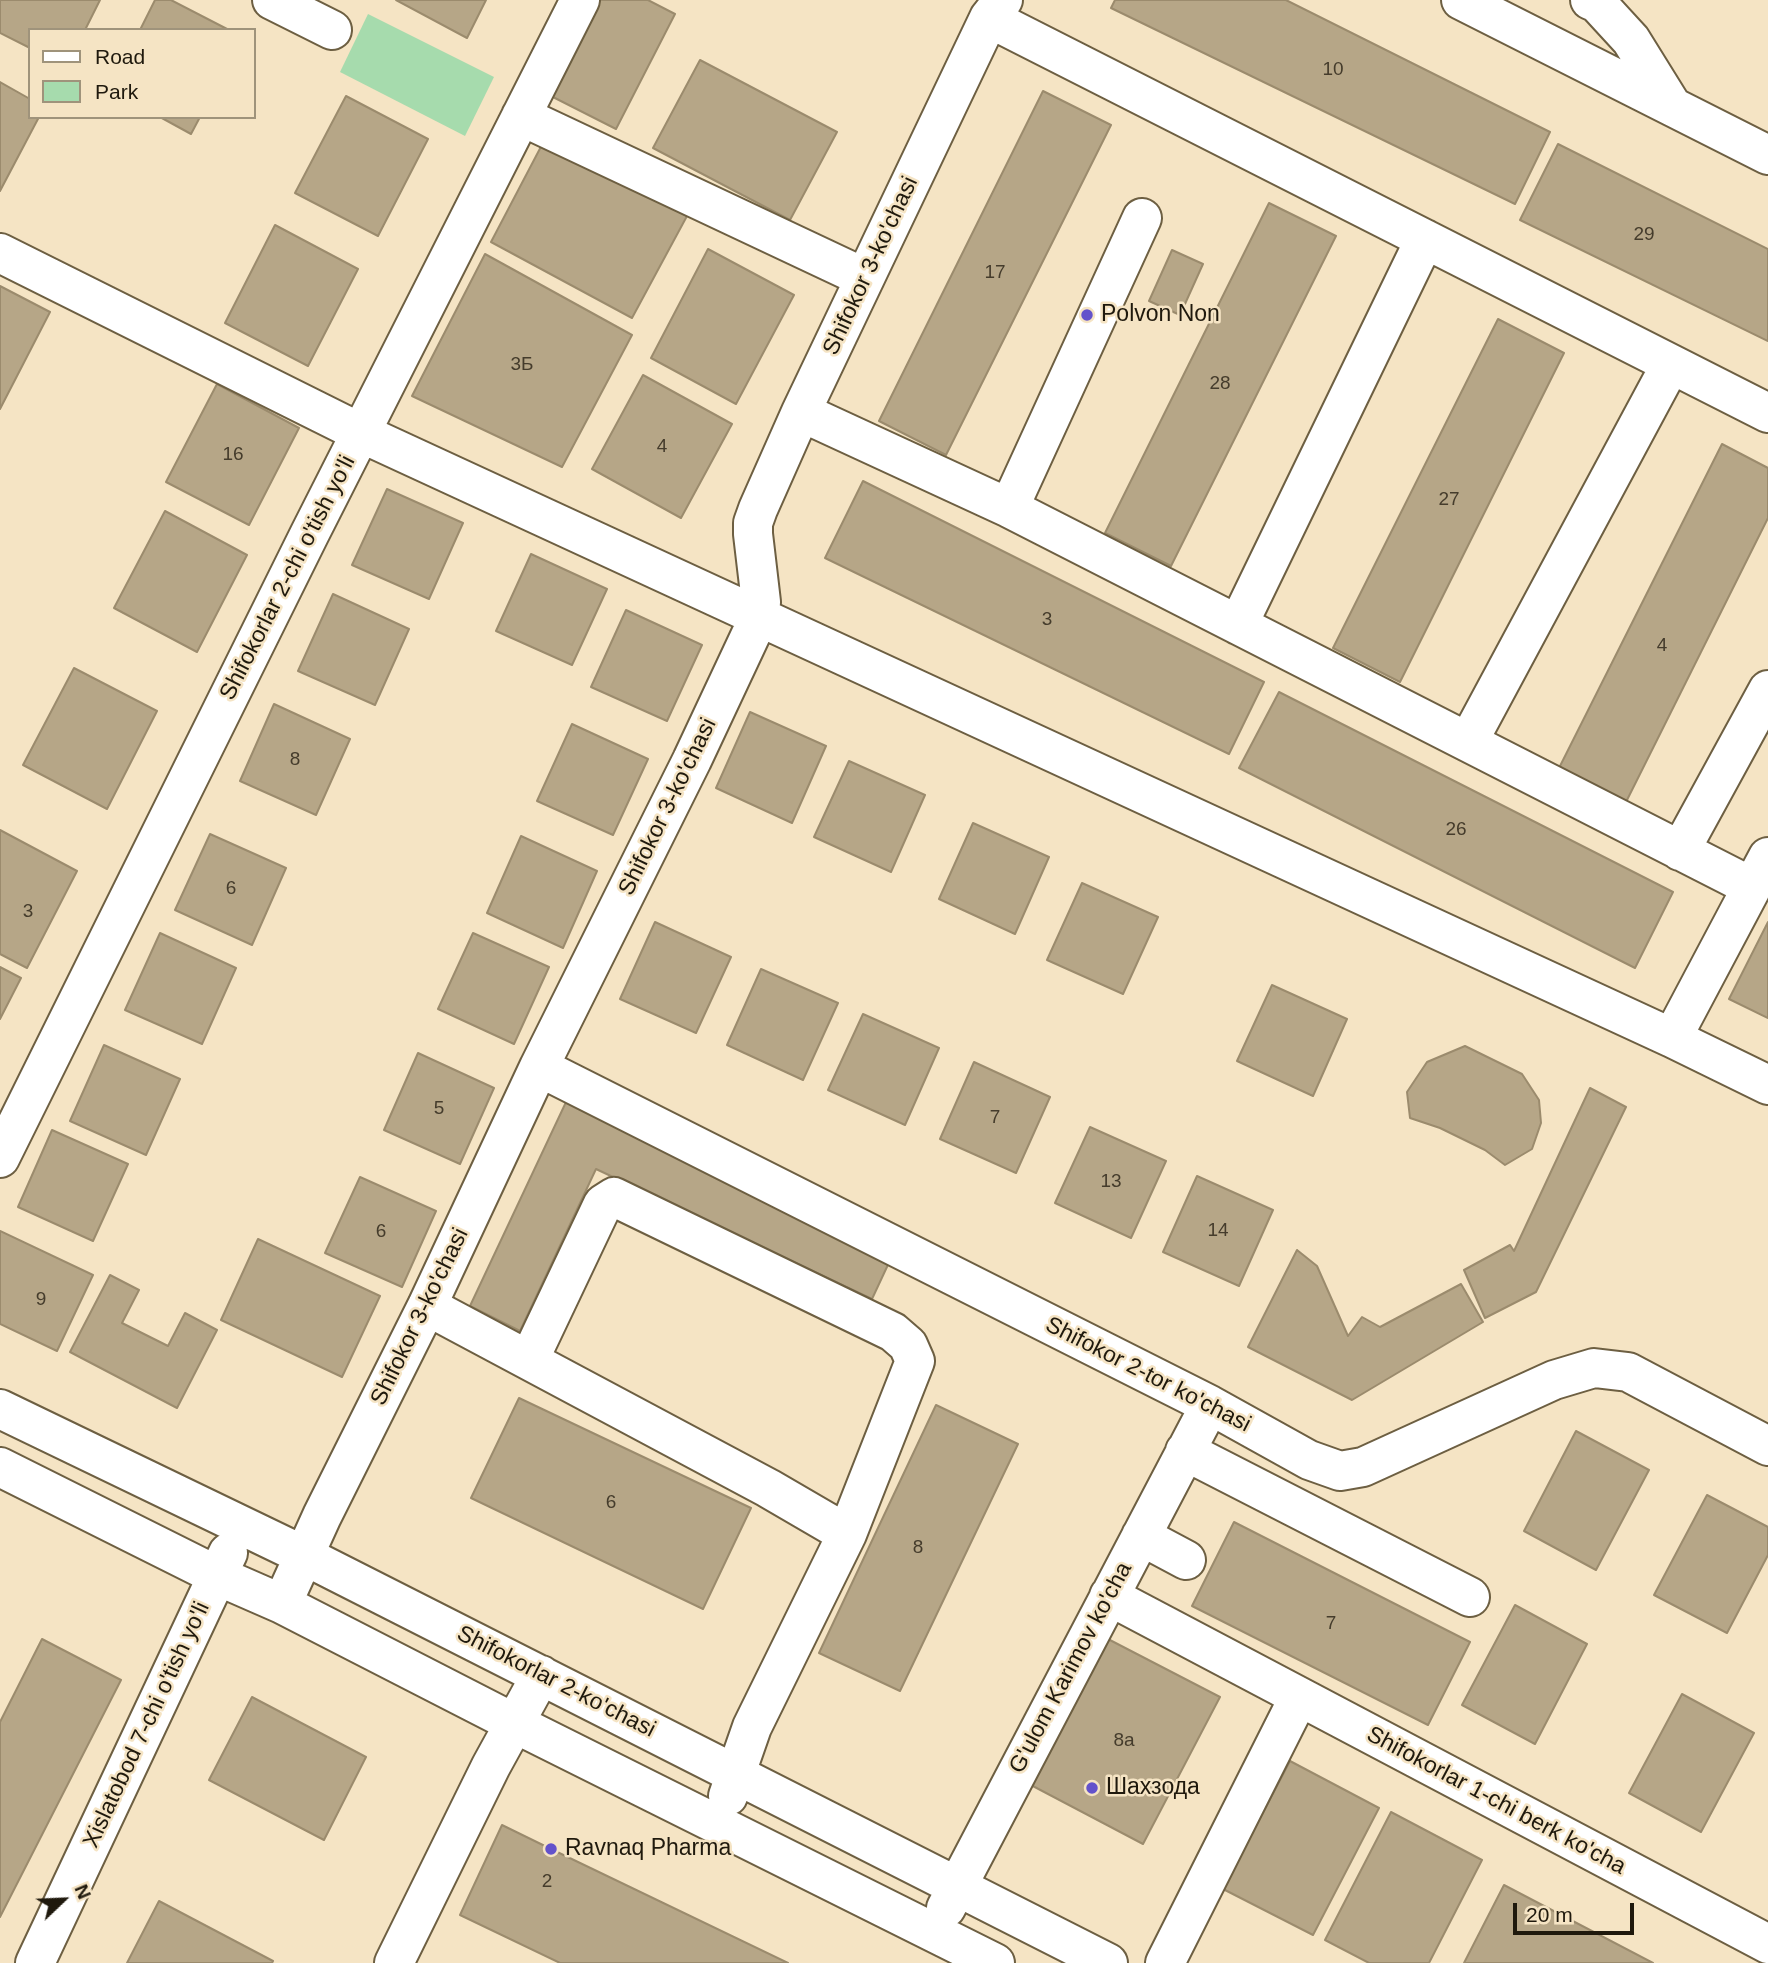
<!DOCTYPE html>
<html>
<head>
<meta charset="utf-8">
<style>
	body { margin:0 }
	#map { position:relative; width:1768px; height:1963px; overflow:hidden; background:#f5e4c4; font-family:Helvetica,sans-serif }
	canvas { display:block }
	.legend { position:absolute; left:28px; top:28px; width:228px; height:91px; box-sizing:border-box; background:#f5e4c4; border:2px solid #9f937b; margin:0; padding:9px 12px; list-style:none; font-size:21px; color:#1f190d }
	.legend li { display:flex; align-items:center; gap:14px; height:35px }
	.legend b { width:35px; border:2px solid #9f937b }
	.north { position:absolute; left:28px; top:1865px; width:70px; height:70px; -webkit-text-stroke:5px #f5e4c4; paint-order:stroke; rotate:67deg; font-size:19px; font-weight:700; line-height:28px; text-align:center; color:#1f190d }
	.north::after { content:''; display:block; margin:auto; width:24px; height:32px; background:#1f190d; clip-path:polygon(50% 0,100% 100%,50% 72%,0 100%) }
	.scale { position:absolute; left:1513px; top:1903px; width:121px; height:32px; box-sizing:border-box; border:4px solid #1f190d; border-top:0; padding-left:9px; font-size:21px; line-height:24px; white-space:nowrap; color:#1f190d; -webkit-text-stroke:5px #f5e4c4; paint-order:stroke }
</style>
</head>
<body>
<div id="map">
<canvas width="1768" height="1963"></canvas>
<ul class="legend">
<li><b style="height:9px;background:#fff"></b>Road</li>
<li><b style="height:19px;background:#a6dbad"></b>Park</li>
</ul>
<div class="north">N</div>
<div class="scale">20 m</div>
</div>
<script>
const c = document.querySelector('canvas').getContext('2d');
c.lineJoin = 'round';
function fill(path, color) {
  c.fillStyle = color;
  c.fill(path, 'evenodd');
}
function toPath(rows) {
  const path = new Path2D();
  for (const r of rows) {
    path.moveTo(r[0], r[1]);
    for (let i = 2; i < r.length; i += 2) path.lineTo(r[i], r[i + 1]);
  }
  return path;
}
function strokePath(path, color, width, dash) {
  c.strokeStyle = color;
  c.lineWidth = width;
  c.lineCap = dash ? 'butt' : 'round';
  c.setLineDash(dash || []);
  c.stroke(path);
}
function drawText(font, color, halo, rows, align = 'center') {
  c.font = font + ' Helvetica,sans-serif';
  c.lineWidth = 5;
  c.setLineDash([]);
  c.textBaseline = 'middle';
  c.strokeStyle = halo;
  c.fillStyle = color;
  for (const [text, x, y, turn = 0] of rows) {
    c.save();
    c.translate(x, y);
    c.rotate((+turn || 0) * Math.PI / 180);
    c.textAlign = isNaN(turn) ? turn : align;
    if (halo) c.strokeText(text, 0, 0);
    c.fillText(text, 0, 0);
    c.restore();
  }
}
fill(toPath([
	[368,14,494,77,465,136,340,72]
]), '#a6dbad');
const building = toPath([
	[0,0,100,0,85,30,30,30,30,48,0,33,0,0],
	[155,0,171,0,229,30,140,30,155,0],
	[396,0,486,0,467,38,396,0],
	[595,0,648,0,675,14,616,129,547,94,595,0],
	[1115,0,1286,0,1550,132,1515,204,1111,8,1115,0],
	[700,60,837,132,790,220,653,148,700,60],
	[0,82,30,99,30,117,39,117,0,191,0,82],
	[1043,91,1111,125,946,455,879,421,1043,91],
	[346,96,428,139,378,236,295,193,346,96],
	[160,117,200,117,191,134,160,117],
	[545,139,687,216,632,318,491,242,545,139],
	[1558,144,1768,249,1768,341,1520,220,1558,144],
	[1269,203,1336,236,1171,566,1105,533,1269,203],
	[275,225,358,269,308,366,225,323,275,225],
	[708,249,794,295,736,404,651,358,708,249],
	[1172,250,1203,264,1180,315,1149,301,1172,250],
	[485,254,632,335,562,467,412,396,485,254],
	[0,286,50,312,0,409,0,286],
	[1498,319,1564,353,1400,682,1333,648,1498,319],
	[643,375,732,424,681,518,592,469,643,375],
	[217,384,299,428,249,525,166,482,217,384],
	[1722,444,1768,468,1768,518,1623,808,1556,774,1722,444],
	[863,481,1264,682,1229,754,825,558,863,481],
	[387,489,463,523,429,599,352,565,387,489],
	[165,511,247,555,197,652,114,608,165,511],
	[531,554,607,589,572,665,496,631,531,554],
	[333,594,409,629,375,705,298,671,333,594],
	[626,610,702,645,667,721,591,687,626,610],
	[74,668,157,711,107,809,23,765,74,668],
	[1279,692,1673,892,1635,968,1239,768,1279,692],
	[274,704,350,739,316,815,240,781,274,704],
	[750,712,826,746,792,823,716,788,750,712],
	[572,724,648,759,613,835,537,801,572,724],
	[849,761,925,795,891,872,814,837,849,761],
	[973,823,1049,857,1015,934,939,899,973,823],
	[0,830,77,871,27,968,0,954,0,830],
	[210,834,286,868,252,945,175,910,210,834],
	[521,836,597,871,563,948,487,913,521,836],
	[1082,883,1158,917,1123,994,1047,960,1082,883],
	[655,922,731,957,696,1033,620,999,655,922],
	[1768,922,1768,1018,1729,999,1768,922],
	[160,933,236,968,202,1044,125,1010,160,933],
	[473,933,549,967,514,1044,438,1009,473,933],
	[0,967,21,978,0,1019,0,967],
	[761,969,838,1003,803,1080,727,1045,761,969],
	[1272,985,1347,1019,1313,1096,1237,1061,1272,985],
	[863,1014,939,1048,905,1125,828,1090,863,1014],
	[104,1045,180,1079,146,1155,70,1121,104,1045],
	[1465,1046,1522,1074,1539,1100,1541,1123,1532,1149,1505,1165,1485,1150,1440,1128,1410,1118,1407,1092,1427,1062,1465,1046],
	[418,1053,494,1088,460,1164,384,1130,418,1053],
	[974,1062,1050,1097,1016,1173,940,1139,974,1062],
	[1590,1088,1626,1107,1536,1292,1485,1318,1464,1270,1510,1245,1514,1251,1590,1088],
	[567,1100,893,1254,872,1299,596,1169,520,1331,470,1306,567,1100],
	[1090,1127,1166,1161,1131,1238,1055,1203,1090,1127],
	[52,1130,128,1164,93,1241,18,1207,52,1130],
	[1197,1176,1273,1210,1239,1286,1163,1252,1197,1176],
	[360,1177,436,1211,402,1287,325,1253,360,1177],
	[0,1231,93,1275,57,1351,0,1324,0,1231],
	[258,1239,380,1296,342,1377,221,1320,258,1239],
	[1297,1250,1317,1266,1348,1336,1362,1317,1380,1327,1461,1284,1483,1322,1352,1400,1248,1347,1297,1250],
	[110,1275,139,1290,122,1323,168,1346,185,1313,217,1330,177,1408,70,1352,110,1275],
	[519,1398,751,1508,703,1609,471,1498,519,1398],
	[936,1405,1018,1444,900,1691,819,1653,936,1405],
	[1576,1431,1649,1470,1596,1570,1524,1531,1576,1431],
	[1707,1495,1768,1527,1768,1555,1727,1633,1654,1595,1707,1495],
	[1234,1522,1470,1642,1428,1725,1192,1606,1234,1522],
	[1515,1605,1587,1644,1535,1744,1462,1705,1515,1605],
	[1106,1638,1220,1697,1143,1844,1029,1784,1106,1638],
	[42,1639,121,1680,0,1917,0,1722,42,1639],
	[1682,1694,1754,1733,1701,1832,1629,1793,1682,1694],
	[252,1697,366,1757,324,1840,209,1780,252,1697],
	[1290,1761,1379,1808,1313,1935,1223,1889,1290,1761],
	[1391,1812,1482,1860,1429,1963,1369,1963,1325,1940,1391,1812],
	[502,1825,551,1849,788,1963,560,1963,460,1915,502,1825],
	[1504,1885,1653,1963,1464,1963,1504,1885],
	[159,1901,273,1961,272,1963,127,1963,159,1901]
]);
fill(building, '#b6a687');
strokePath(building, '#9b8b6d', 2);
const minor = toPath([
	[272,0,332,30],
	[1461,0,1768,155],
	[1590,0,1597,3,1631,40,1672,106],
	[989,18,1768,413],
	[521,116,865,278],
	[0,253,361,433,1672,1038,1768,1085],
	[801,412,1009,508,1752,887,1672,1038],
	[1009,508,1142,218],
	[1238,625,1425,239],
	[1468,742,1671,364],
	[1680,851,1768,690],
	[1752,887,1768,857],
	[539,1067,1210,1405,1309,1460,1340,1471,1363,1467,1554,1380,1594,1368,1628,1372,1768,1446],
	[0,1158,309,535,580,0],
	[427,1306,768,1488,847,1534],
	[529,1360,603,1204,614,1197,893,1332,908,1345,915,1361,847,1534,752,1727,728,1796],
	[0,1409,305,1556,1108,1963],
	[1185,1451,1470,1597],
	[0,1467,218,1576,282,1604,514,1723,995,1963],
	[1141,1536,1186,1560],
	[1109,1596,1768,1944],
	[282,1604,322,1516,427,1306,539,1067,692,760,760,615,761,602,753,534,753,523,758,509,801,412,989,18,1003,0],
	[946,1908,1210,1405],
	[35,1963,228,1553],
	[394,1963,491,1766,541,1675],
	[1165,1963,1299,1697]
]);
strokePath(minor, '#6d5f42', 42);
strokePath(minor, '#fff', 38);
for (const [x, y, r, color] of [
	[1087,315,7,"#6352cb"],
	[1092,1788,7,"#6352cb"],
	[551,1849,7,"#6352cb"]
]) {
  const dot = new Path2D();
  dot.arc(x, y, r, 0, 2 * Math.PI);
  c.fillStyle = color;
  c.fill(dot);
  strokePath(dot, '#f5e4c4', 2.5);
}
drawText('19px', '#453c2c', null, [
	["10",1333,70],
	["29",1644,235],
	["17",995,273],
	["3Б",522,365],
	["28",1220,384],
	["4",662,447],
	["16",233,455],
	["27",1449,500],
	["3",1047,620],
	["4",1662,646],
	["8",295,760],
	["26",1456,830],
	["6",231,889],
	["3",28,912],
	["5",439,1109],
	["7",995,1118],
	["13",1111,1182],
	["14",1218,1231],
	["6",381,1232],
	["9",41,1300],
	["6",611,1503],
	["8",918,1548],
	["7",1331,1624],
	["8a",1124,1741],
	["2",547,1882]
]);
drawText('23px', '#1f190d', '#f5e4c4', [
	["Shifokor 3-ko'chasi",871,266,-65],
	["Shifokorlar 2-chi o'tish yo'li",288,578,-63],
	["Shifokor 3-ko'chasi",668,807,-64],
	["Shifokor 3-ko'chasi",420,1317,-64],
	["Shifokor 2-tor ko'chasi",1148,1375,27],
	["G'ulom Karimov ko'cha",1071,1668,-62],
	["Shifokorlar 2-ko'chasi",556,1682,27],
	["Xislatobod 7-chi o'tish yo'li",147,1725,-65],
	["Shifokorlar 1-chi berk ko'cha",1496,1801,28]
]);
drawText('23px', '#1f190d', '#f5e4c4', [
	["Polvon Non",1101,315],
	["Шахзода",1106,1788],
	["Ravnaq Pharma",565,1849]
], 'left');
</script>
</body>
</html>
